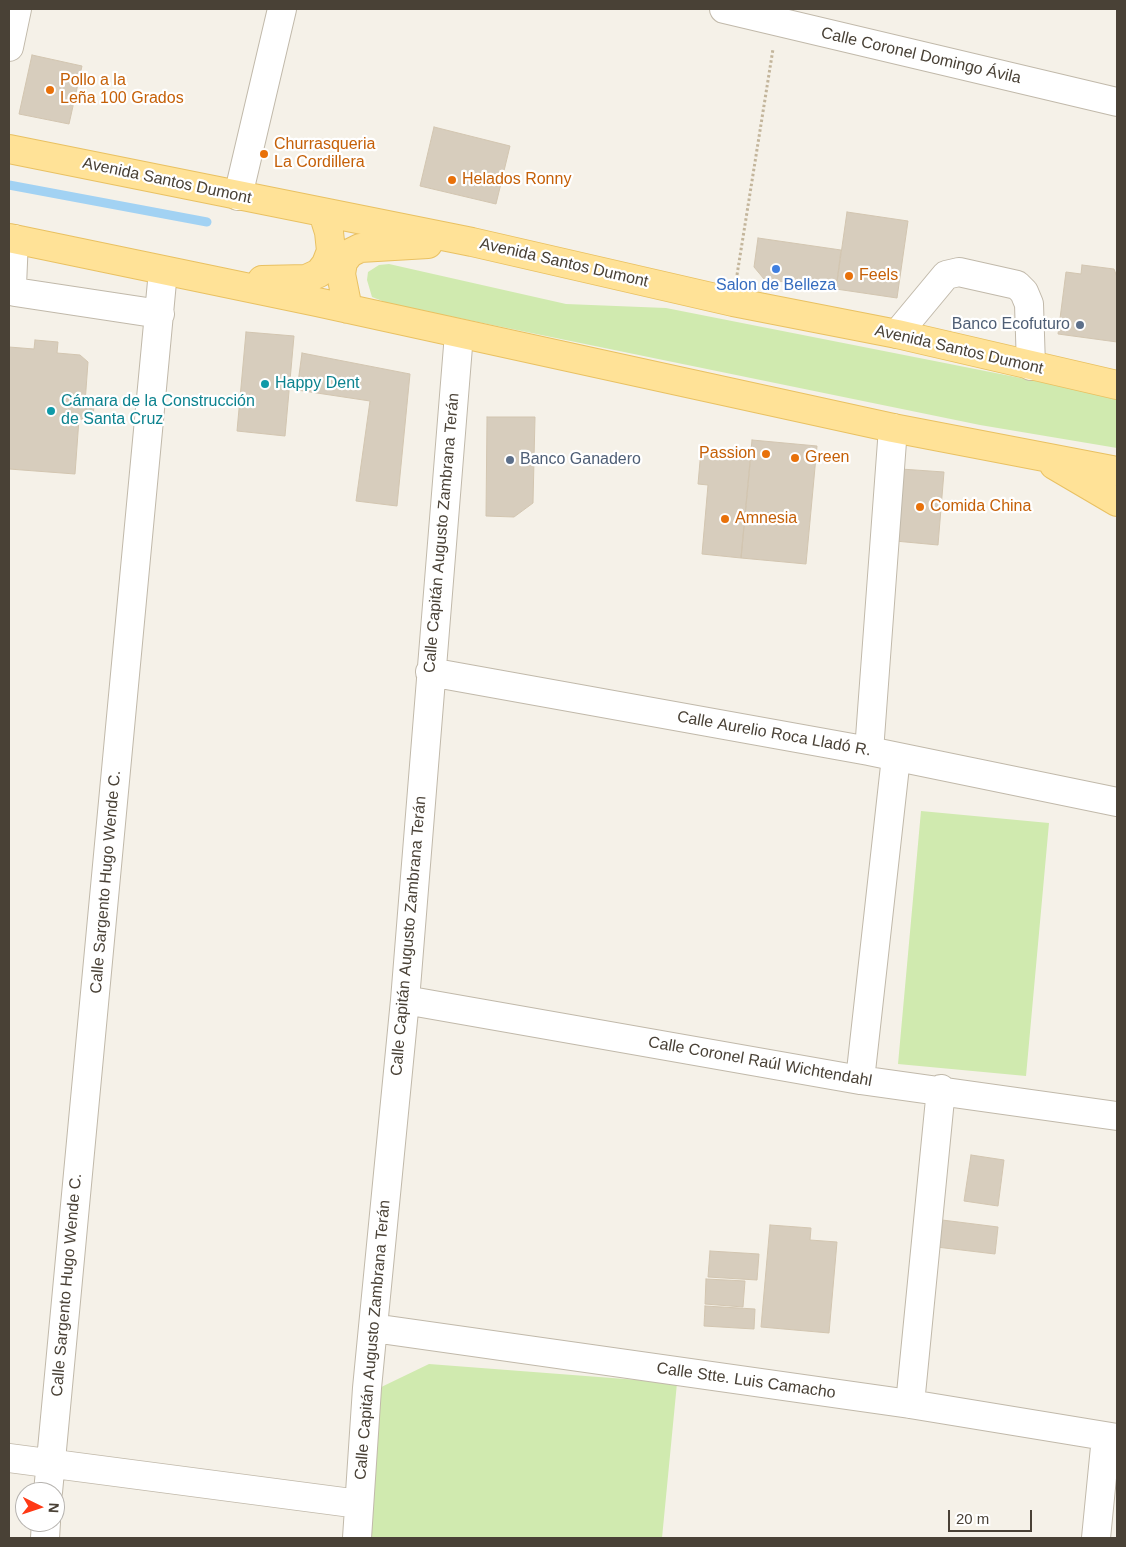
<!DOCTYPE html>
<html>
<head>
<meta charset="utf-8">
<style>
	body { margin:0 }
	#map { position:relative; width:1126px; height:1547px; overflow:hidden; background:#f5f1e8; font-family:Arial,sans-serif }
	canvas { display:block }
	.frame { position:absolute; inset:0; border:10px solid #494136; pointer-events:none }
	.north { position:absolute; left:15px; top:1482px; width:50px; height:50px; box-sizing:border-box; background:#fff; border:1px solid #b6b3af; border-radius:50%; rotate:94deg; font-size:14px; font-weight:700; line-height:20px; text-align:center; color:#494136 }
	.north::after { content:''; display:block; margin:auto; width:18px; height:22px; background:#ff3915; clip-path:polygon(50% 0,100% 100%,50% 72%,0 100%) }
	.scale { position:absolute; left:948px; top:1510px; width:84px; height:22px; box-sizing:border-box; border:2px solid #494136; border-top:0; padding-left:6px; font-size:15px; line-height:18px; white-space:nowrap; color:#494136; -webkit-text-stroke:4px #fff; paint-order:stroke }
</style>
</head>
<body>
<div id="map">
<canvas width="1126" height="1547"></canvas>
<div class="frame"></div>
<div class="north">N</div>
<div class="scale">20 m</div>
</div>
<script>
const c = document.querySelector('canvas').getContext('2d');
c.lineJoin = 'round';
function fill(path, color) {
  c.fillStyle = color;
  c.fill(path, 'evenodd');
}
function toPath(rows) {
  const path = new Path2D();
  for (const r of rows) {
    path.moveTo(r[0], r[1]);
    for (let i = 2; i < r.length; i += 2) path.lineTo(r[i], r[i + 1]);
  }
  return path;
}
function strokePath(path, color, width, dash) {
  c.strokeStyle = color;
  c.lineWidth = width;
  c.lineCap = dash ? 'butt' : 'round';
  c.setLineDash(dash || []);
  c.stroke(path);
}
function drawText(font, color, halo, rows, align = 'center') {
  c.font = font + ' Arial,sans-serif';
  c.lineWidth = 4.5;
  c.setLineDash([]);
  c.textBaseline = 'middle';
  c.strokeStyle = halo;
  c.fillStyle = color;
  for (const [text, x, y, turn = 0] of rows) {
    c.save();
    c.translate(x, y);
    c.rotate((+turn || 0) * Math.PI / 180);
    c.textAlign = isNaN(turn) ? turn : align;
    if (halo) c.strokeText(text, 0, 0);
    c.fillText(text, 0, 0);
    c.restore();
  }
}
fill(toPath([
	[389,264,566,304,666,308,1117,397,1117,448,980,425,390,304,372,297,367,280,368,272,379,265],
	[921,811,1049,823,1026,1076,898,1064],
	[429,1364,677,1383,662,1538,370,1538,373,1391]
]), '#d0eaaf');
strokePath(toPath([
	[9,185,207,222]
]), '#a2d2f3', 9);
const building = toPath([
	[32,55,82,66,69,124,19,114,32,55],
	[434,127,510,146,496,204,420,186,434,127],
	[847,212,908,221,897,298,836,289,847,212],
	[758,238,841,250,836,289,764,279,754,267,758,238],
	[1082,265,1114,269,1117,277,1117,342,1058,334,1066,272,1081,274,1082,265],
	[246,332,294,336,285,436,237,431,246,332],
	[35,340,58,342,57,353,80,355,88,362,85,403,94,404,93,420,79,419,75,474,9,469,9,347,34,349,35,340],
	[302,353,410,374,397,506,356,501,370,401,297,390,302,353],
	[487,417,535,417,533,503,514,517,486,516,487,417],
	[752,440,817,446,806,564,741,558,752,440],
	[701,450,751,454,741,558,702,554,708,485,698,484,701,450],
	[901,469,944,472,938,545,895,541,901,469],
	[971,1155,1004,1160,998,1206,964,1201,971,1155],
	[934,1219,998,1227,995,1254,928,1246,934,1219],
	[770,1225,811,1228,810,1240,837,1242,829,1333,761,1327,770,1225],
	[710,1251,759,1254,757,1280,708,1277,710,1251],
	[706,1279,745,1281,743,1307,705,1304,706,1279],
	[705,1306,755,1309,754,1329,704,1326,705,1306]
]);
fill(building, '#d7cdbd');
strokePath(building, '#d2c5b0', 1);
const minor = toPath([
	[724,9,1117,102],
	[9,47,17,9],
	[238,196,282,9],
	[14,239,12,286,15,292,160,314],
	[897,334,946,275,959,272,1017,285,1024,292,1029,304,1031,366],
	[430,672,869,751,1117,802],
	[869,751,893,428],
	[405,1000,860,1080,1117,1116],
	[860,1080,896,757],
	[373,1328,910,1404,1117,1438],
	[910,1404,941,1089],
	[9,1458,359,1504],
	[48,1492,163,271],
	[45,1538,46,1522],
	[357,1538,367,1388,405,1000,459,334],
	[1096,1538,1106,1437]
]);
const major = toPath([
	[9,149,472,242,733,302,897,334,1117,385],
	[9,238,317,302,893,428,1117,471],
	[262,280,306,279,319,273,326,264,331,251,329,232,323,213],
	[348,309,341,274,343,262,350,253,360,248,428,244],
	[1054,465,1117,502]
]);
strokePath(minor, '#c1b9aa', 30);
strokePath(major, '#e9c162', 30);
strokePath(toPath([
	[737,275,773,49]
]), '#c3b59b', 3, [2.5, 2.5]);
strokePath(minor, '#fff', 28);
strokePath(major, '#ffe297', 28);
for (const [x, y, r, color] of [
	[50,90,5,"#e8710a"],
	[264,154,5,"#e8710a"],
	[452,180,5,"#e8710a"],
	[776,269,5,"#3f7fe0"],
	[849,276,5,"#e8710a"],
	[1080,325,5,"#5c6f8a"],
	[265,384,5,"#0f9aa8"],
	[51,411,5,"#0f9aa8"],
	[766,454,5,"#e8710a"],
	[795,458,5,"#e8710a"],
	[510,460,5,"#5c6f8a"],
	[920,507,5,"#e8710a"],
	[725,519,5,"#e8710a"]
]) {
  const dot = new Path2D();
  dot.arc(x, y, r, 0, 2 * Math.PI);
  c.fillStyle = color;
  c.fill(dot);
  strokePath(dot, '#fff', 2);
}
drawText('16px', '#494136', '#fff', [
	["Calle Coronel Domingo Ávila",921,56,13],
	["Avenida Santos Dumont",167,181,12],
	["Avenida Santos Dumont",564,263,13],
	["Avenida Santos Dumont",959,350,13],
	["Calle Capitán Augusto Zambrana Terán",442,533,-85],
	["Calle Aurelio Roca Lladó R.",774,734,10],
	["Calle Sargento Hugo Wende C.",106,882,-85],
	["Calle Capitán Augusto Zambrana Terán",409,936,-85],
	["Calle Coronel Raúl Wichtendahl",760,1062,10],
	["Calle Sargento Hugo Wende C.",67,1285,-85],
	["Calle Capitán Augusto Zambrana Terán",373,1340,-85],
	["Calle Stte. Luis Camacho",746,1381,8]
]);
drawText('16px', '#c56008', '#fff', [
	["Pollo a la",60,81],
	["Leña 100 Grados",60,99],
	["Churrasqueria",274,145],
	["La Cordillera",274,163],
	["Helados Ronny",462,180],
	["Feels",859,276],
	["Passion",756,454,"right"],
	["Green",805,458],
	["Comida China",930,507],
	["Amnesia",735,519]
], 'left');
drawText('16px', '#366cbe', '#fff', [
	["Salon de Belleza",776,286]
]);
drawText('16px', '#4e5e75', '#fff', [
	["Banco Ecofuturo",1070,325],
	["Banco Ganadero",520,460,"left"]
], 'right');
drawText('16px', '#0d838f', '#fff', [
	["Happy Dent",275,384],
	["Cámara de la Construcción",61,402],
	["de Santa Cruz",61,420]
], 'left');
</script>
</body>
</html>
